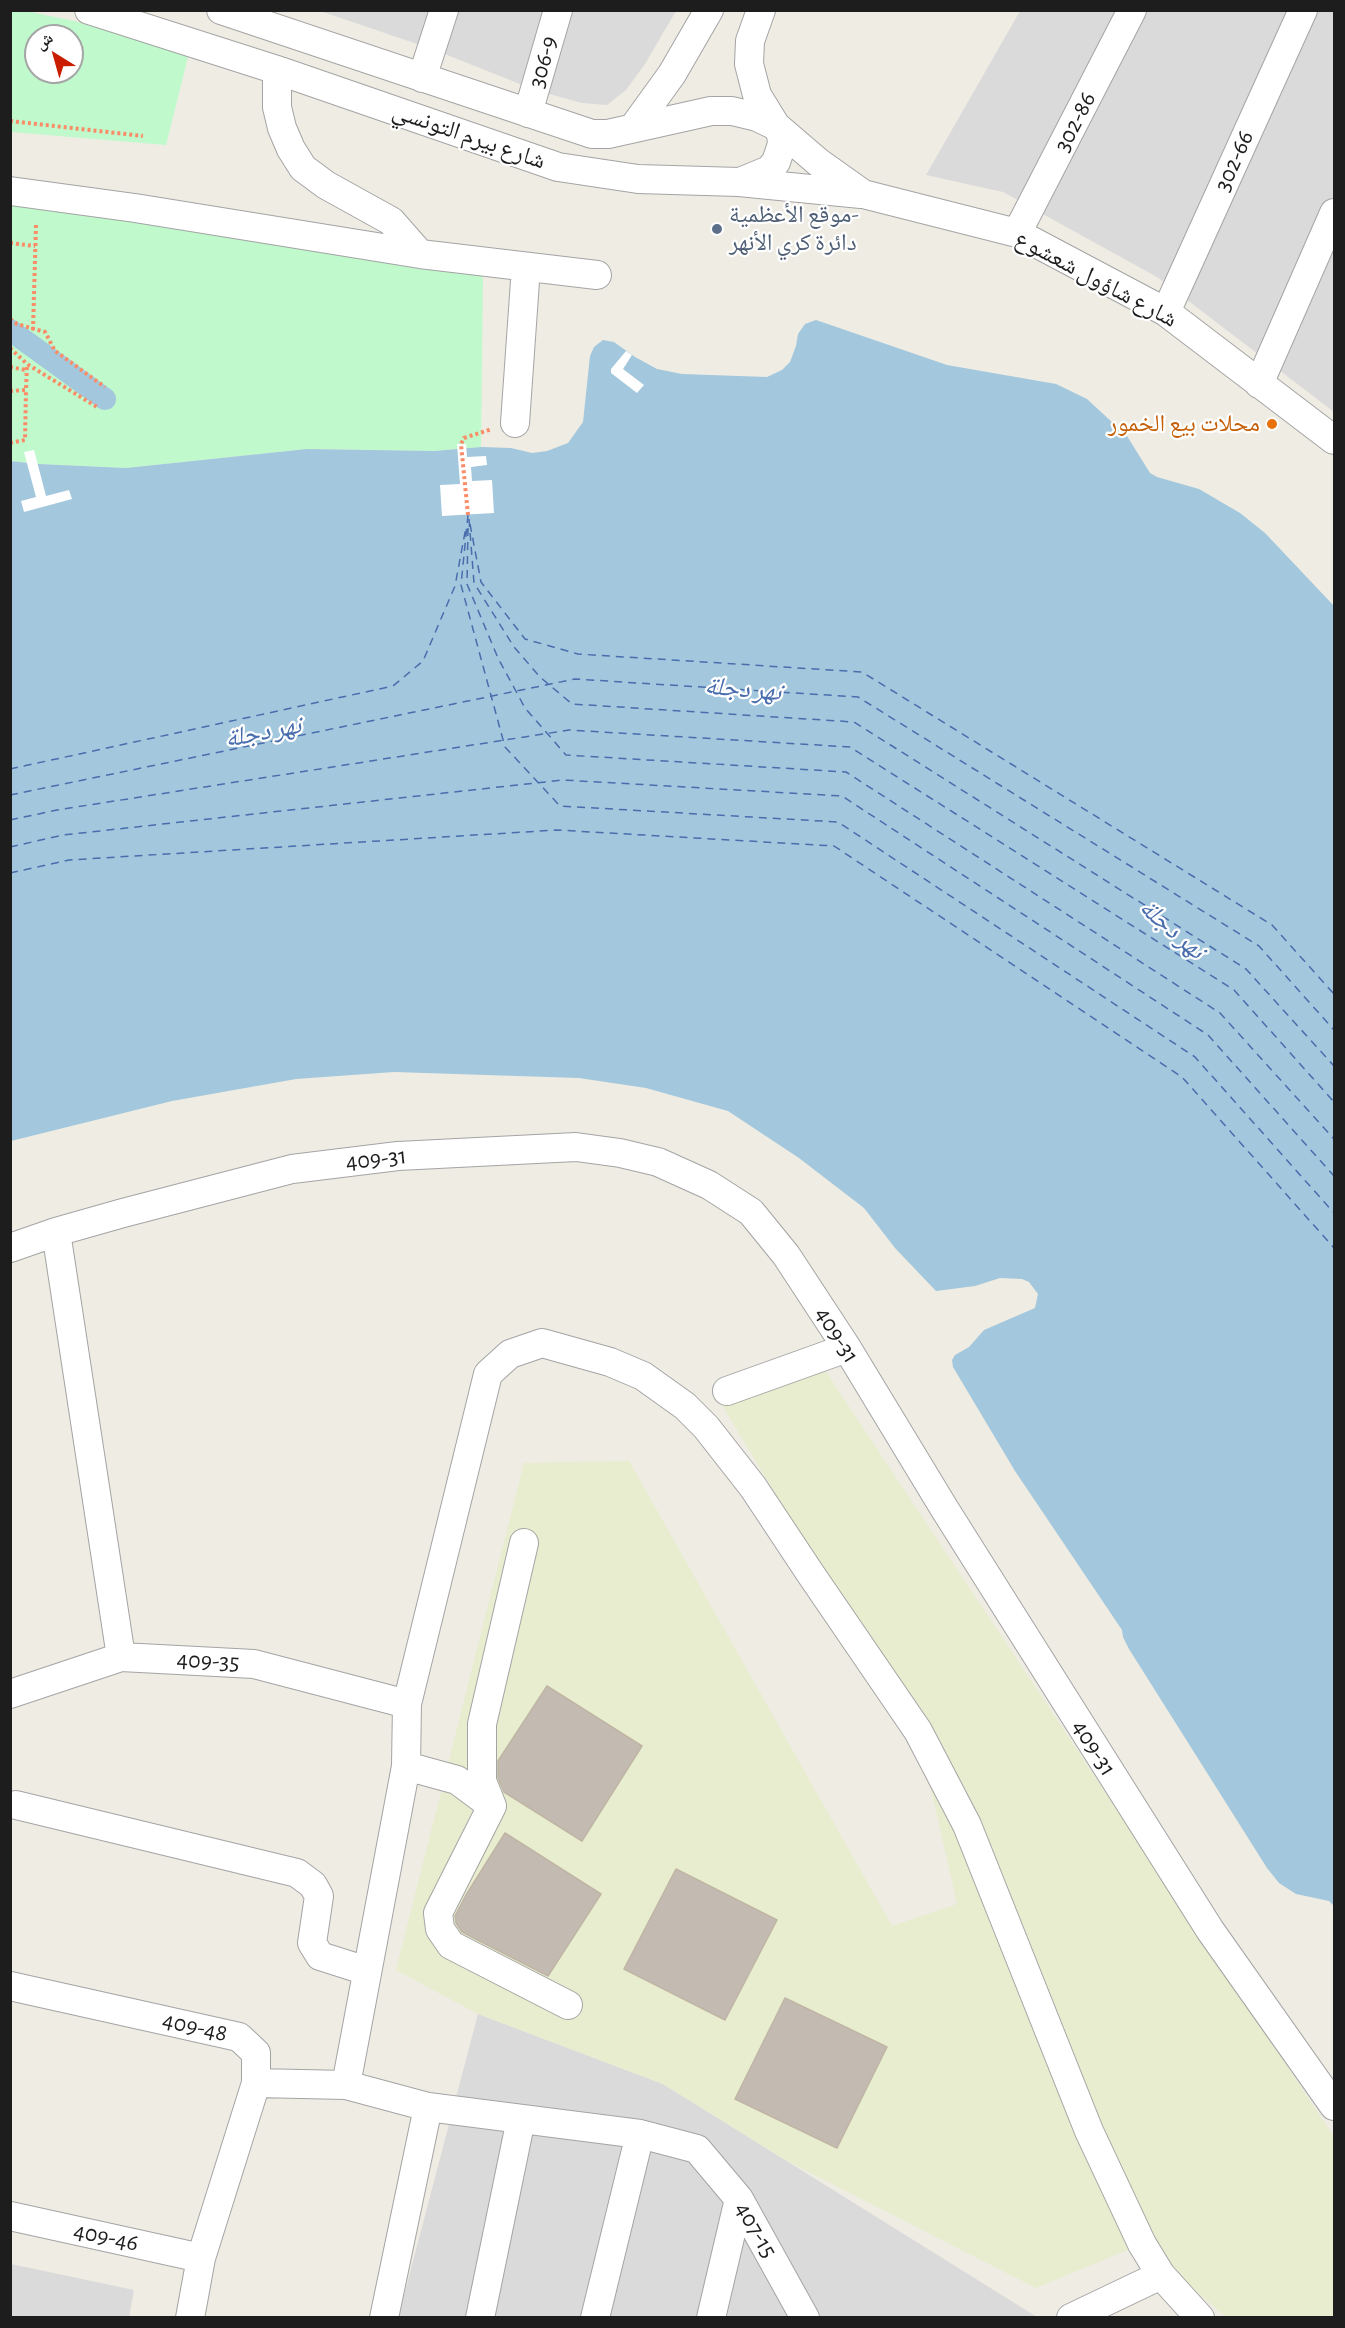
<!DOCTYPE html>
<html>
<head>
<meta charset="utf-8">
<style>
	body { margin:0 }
	#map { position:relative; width:1345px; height:2328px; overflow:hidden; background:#eeece3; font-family:"Alegreya Sans","Noto Naskh Arabic",sans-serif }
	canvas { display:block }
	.frame { position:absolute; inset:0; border:12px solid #1d1d1d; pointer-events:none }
	.north { position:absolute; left:24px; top:24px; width:60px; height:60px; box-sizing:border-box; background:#fff; border:2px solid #a5a5a5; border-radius:50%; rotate:323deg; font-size:16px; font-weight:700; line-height:24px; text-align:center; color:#1d1d1d }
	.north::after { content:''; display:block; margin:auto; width:21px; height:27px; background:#ca1d00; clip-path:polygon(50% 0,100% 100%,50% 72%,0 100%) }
</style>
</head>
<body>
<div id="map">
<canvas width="1345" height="2328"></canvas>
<div class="frame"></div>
<div class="north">ش</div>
</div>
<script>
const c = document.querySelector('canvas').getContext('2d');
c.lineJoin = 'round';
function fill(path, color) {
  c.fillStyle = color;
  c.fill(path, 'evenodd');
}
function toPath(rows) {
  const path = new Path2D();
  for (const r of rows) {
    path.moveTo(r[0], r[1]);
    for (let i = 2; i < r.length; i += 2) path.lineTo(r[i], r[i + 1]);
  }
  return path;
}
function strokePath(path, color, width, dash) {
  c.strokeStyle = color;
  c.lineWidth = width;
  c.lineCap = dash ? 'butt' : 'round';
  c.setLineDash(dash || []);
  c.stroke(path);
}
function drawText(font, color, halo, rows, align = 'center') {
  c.font = font + ' "Alegreya Sans","Noto Naskh Arabic",sans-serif';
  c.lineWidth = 4.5;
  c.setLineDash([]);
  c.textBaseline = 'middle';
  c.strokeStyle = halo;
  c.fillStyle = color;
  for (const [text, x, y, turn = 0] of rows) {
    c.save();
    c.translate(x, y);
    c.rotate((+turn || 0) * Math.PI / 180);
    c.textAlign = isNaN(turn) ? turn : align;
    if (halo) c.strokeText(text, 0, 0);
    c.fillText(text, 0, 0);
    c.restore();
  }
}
fill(toPath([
	[320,11,676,11,645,64,626,90,607,105,582,103,535,90,432,49],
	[1020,11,1334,11,1334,412,1157,277,1003,192,926,175],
	[478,2014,663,2084,1037,2317,398,2318],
	[11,2264,134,2290,129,2317,11,2317]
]), '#dbdada');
fill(toPath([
	[820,1363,1334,2137,1334,2317,1226,2317,1142,2244,1036,2288,787,2161,663,2084,478,2014,396,1970,524,1463,629,1461,892,1926,957,1904,918,1731,719,1400]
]), '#e7edce');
fill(toPath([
	[10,11,26,11,74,21,138,40,188,57,166,145,11,132],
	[36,36,72,36,72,72,36,72],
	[11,203,483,271,481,447,434,451,307,449,126,468,38,464,11,461]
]), '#bff9cc');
fill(toPath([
	[816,320,947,365,1056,384,1087,399,1127,436,1150,473,1157,477,1199,489,1240,513,1265,533,1334,606,1334,1906,1329,1901,1296,1894,1279,1883,1267,1868,1129,1649,1123,1637,1122,1630,1015,1471,953,1367,952,1360,955,1355,969,1347,984,1330,1035,1308,1038,1294,1029,1282,1022,1279,1000,1278,975,1286,936,1291,895,1248,864,1208,799,1158,728,1111,646,1088,579,1078,394,1072,296,1079,172,1101,11,1141,10,461,38,464,126,468,307,449,434,451,481,447,511,448,532,453,547,451,568,443,583,422,590,356,594,347,603,340,614,342,635,357,657,369,682,374,767,377,782,370,790,362,796,346,798,334,805,324]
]), '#a3c7dc');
fill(toPath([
	[626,351,632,355,623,369,644,385,637,393,611,373,611,369],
	[457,444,466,444,467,457,486,456,487,465,471,467,472,481,492,480,494,513,442,516,440,485,460,484],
	[34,450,46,496,69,490,72,499,24,512,21,501,36,497,24,452]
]), '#fff');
strokePath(toPath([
	[10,330,105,399]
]), '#a3c7dc', 22);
strokePath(toPath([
	[468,515,461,585,505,747,560,806,838,822,1195,1057,1334,1213],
	[469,519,474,583,514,647,540,677,572,704,854,722,1246,969,1334,1066],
	[470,524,481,582,525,639,578,654,862,672,1272,925,1334,994],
	[468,528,467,584,498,658,525,708,566,755,846,772,1220,1013,1334,1139],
	[10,769,393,686,423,661,455,586,466,527],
	[10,795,575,679,858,697,1259,946,1334,1030],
	[10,820,57,810,569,730,850,747,1234,990,1334,1102],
	[10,847,63,835,563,780,842,796,1208,1035,1334,1176],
	[10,873,69,860,557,830,834,846,1182,1077,1334,1248]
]), '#496dad', 1.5, [8, 6]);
const building = toPath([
	[547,1686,642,1746,582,1841,504,1792,498,1778,498,1761,547,1686],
	[505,1833,601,1894,548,1976,462,1932,456,1923,455,1916,466,1895,505,1833],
	[676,1869,777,1920,725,2020,624,1969,676,1869],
	[785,1998,887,2047,837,2148,735,2099,785,1998]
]);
fill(building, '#c3bbb2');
strokePath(building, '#c0b5a5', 1.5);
const minor = toPath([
	[89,10,277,70,558,167,638,179,739,182,861,194],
	[221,10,592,134,608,134,711,111,732,111,757,117,776,126,818,162,863,194,1017,233,1166,312,1334,440],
	[277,70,277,107,282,128,291,149,303,168,326,185,391,221,420,254],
	[422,78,444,10],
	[528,113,558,10],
	[633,128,672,74,709,10],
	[740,182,769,170,776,162,782,144,781,134,757,95,749,64,750,41,761,10],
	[10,191,135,208,420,254,597,275],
	[1017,233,1132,10],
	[1166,312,1303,10],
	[1259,384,1334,213],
	[515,423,526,267],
	[56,1232,121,1657],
	[10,1248,56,1232,123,1213,292,1169,398,1156,576,1147,620,1153,658,1162,709,1185,751,1212,786,1255,847,1348,944,1508,1210,1930,1334,2106],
	[727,1391,847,1348],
	[524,1543,482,1724,482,1781,492,1806,438,1913,440,1929,451,1945,568,2005],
	[10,1694,121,1657,254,1664,407,1704],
	[406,1766,457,1780,492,1806],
	[16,1805,297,1873,313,1885,319,1896,312,1943,320,1956,367,1971],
	[10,1986,239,2037,256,2053,256,2083,346,2085,428,2107,640,2134,697,2149,739,2199,805,2318],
	[346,2085,406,1766,407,1704,488,1374,510,1354,542,1343,610,1362,643,1376,685,1406,706,1427,753,1487,810,1573,918,1731,967,1825,1089,2131,1142,2244,1161,2275,1200,2318],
	[10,2216,201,2258],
	[190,2318,201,2258,256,2083],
	[384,2318,428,2107],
	[480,2318,521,2119],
	[595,2318,640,2134],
	[711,2318,739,2199],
	[1071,2318,1161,2275]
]);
strokePath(minor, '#a4a4a4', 30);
strokePath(toPath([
	[10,121,143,136],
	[10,243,35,246],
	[10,319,17,324,45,332,55,351,105,387],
	[33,330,36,225],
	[10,348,27,364,97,407],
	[10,367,26,370],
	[10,391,26,390,27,364],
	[10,443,25,440,26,390],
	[468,515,461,444,464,438,492,429]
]), '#fa8c68', 4, [3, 3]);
strokePath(minor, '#fff', 28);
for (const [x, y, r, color] of [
	[717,229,6,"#5c6f8a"],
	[1272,424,6,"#e8710a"]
]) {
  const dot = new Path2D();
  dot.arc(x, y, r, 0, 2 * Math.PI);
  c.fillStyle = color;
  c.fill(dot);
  strokePath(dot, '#fff', 2);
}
drawText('24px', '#1d1d1d', '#fff', [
	["306-9",543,62,-74],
	["302-86",1075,122,-63],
	["شارع بيرم التونسي",469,136,19],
	["302-66",1234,161,-66],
	["شارع شاؤول شعشوع",1096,279,28],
	["409-31",376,1159,-6],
	["409-31",837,1335,58],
	["409-35",208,1661,3],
	["409-31",1094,1748,58],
	["409-48",195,2027,13],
	["407-15",756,2230,60],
	["409-46",106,2237,12]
]);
drawText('24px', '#4e5e75', '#fff', [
	["موقع الأعظمية-",729,215],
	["دائرة كري الأنهر",729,243]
], 'left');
drawText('24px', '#c56008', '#fff', [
	["محلات بيع الخمور",1260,424]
], 'right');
drawText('italic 26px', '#496dad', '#fff', [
	["نهر دجلة",743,689,5],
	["نهر دجلة",263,732,-11],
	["نهر دجلة",1172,929,41]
]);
</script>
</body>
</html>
